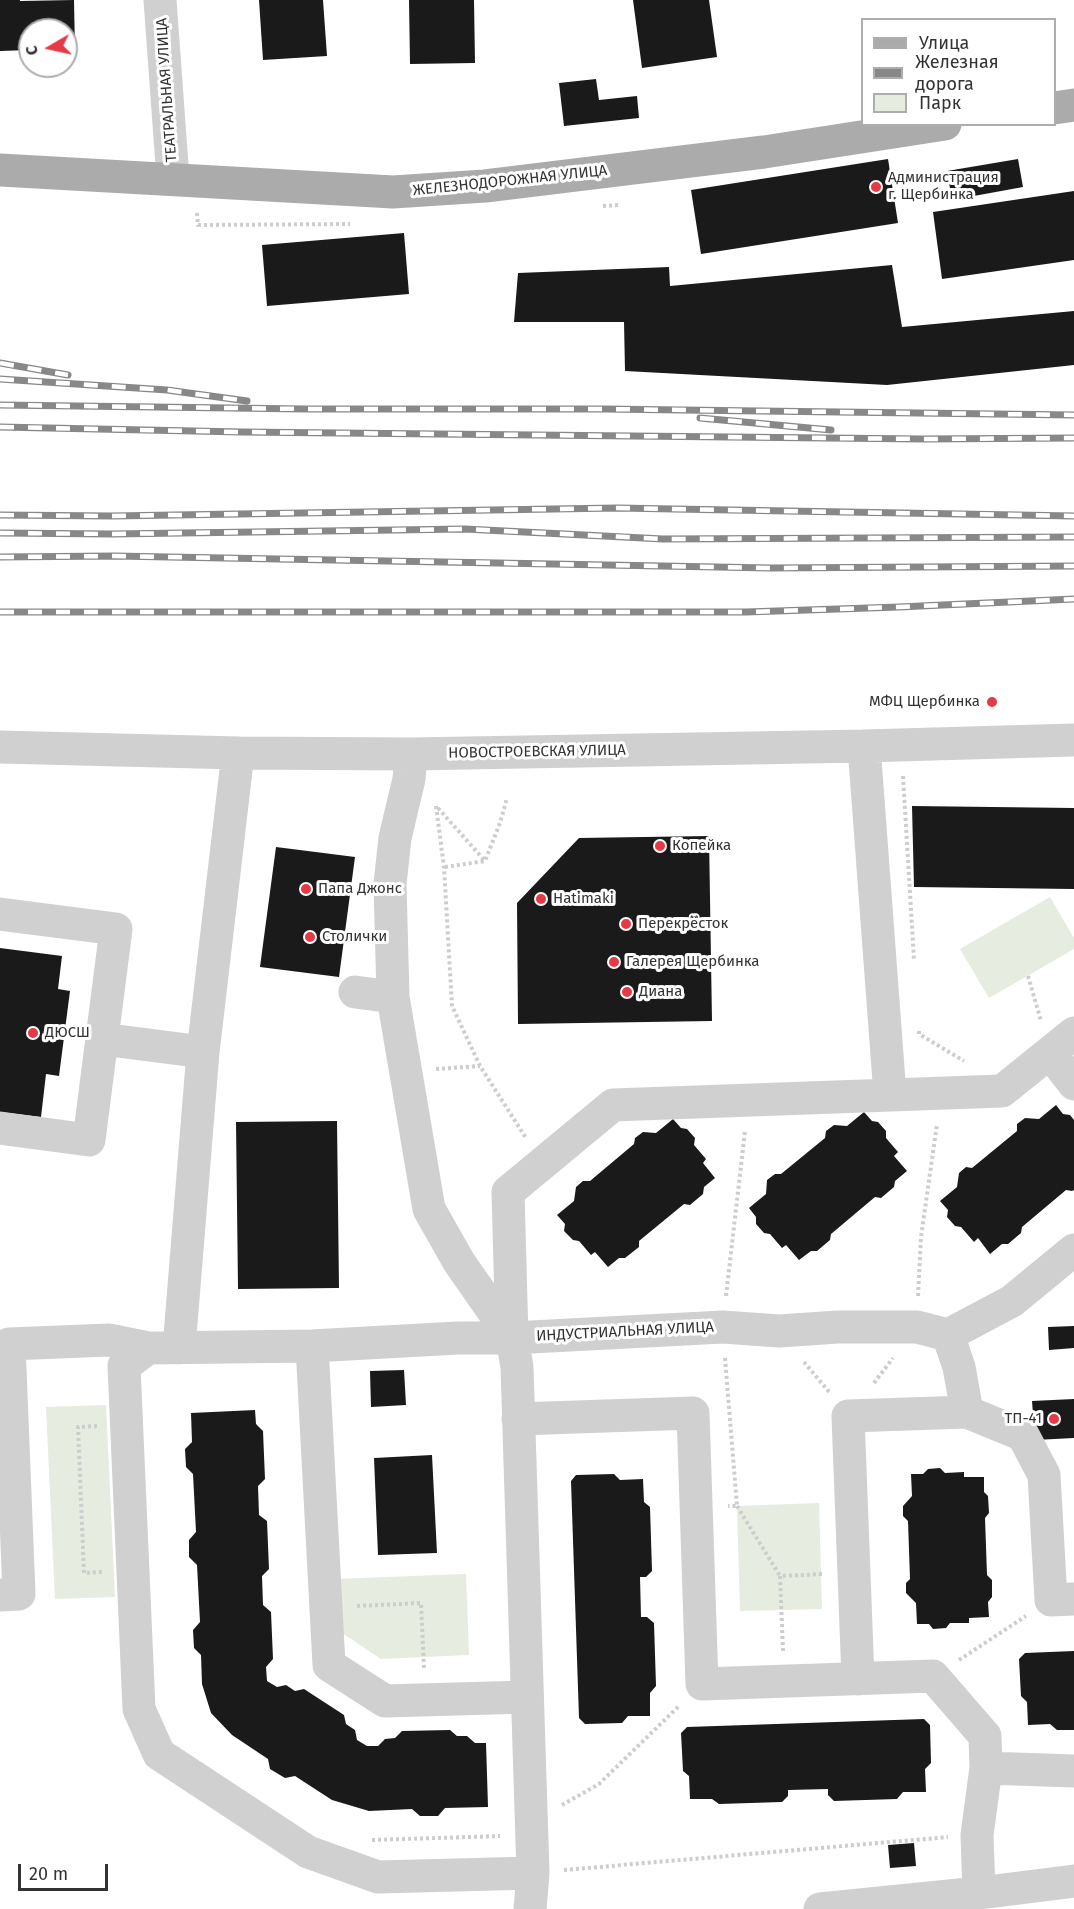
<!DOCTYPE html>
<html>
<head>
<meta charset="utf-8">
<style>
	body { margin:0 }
	#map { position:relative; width:1074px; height:1909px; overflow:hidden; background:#fff; font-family:"Fira Sans",sans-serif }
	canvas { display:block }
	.legend { position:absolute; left:861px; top:18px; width:195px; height:108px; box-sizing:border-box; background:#fff; border:2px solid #adadad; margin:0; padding:8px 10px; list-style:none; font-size:18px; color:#333 }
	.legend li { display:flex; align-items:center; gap:12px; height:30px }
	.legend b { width:30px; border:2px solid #adadad }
	.north { position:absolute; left:18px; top:18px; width:60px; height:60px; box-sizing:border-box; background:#fff; border:2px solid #adadad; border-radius:50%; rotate:261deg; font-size:16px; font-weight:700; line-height:24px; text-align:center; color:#333 }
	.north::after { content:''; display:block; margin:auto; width:21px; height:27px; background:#e63946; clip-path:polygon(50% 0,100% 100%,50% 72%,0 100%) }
	.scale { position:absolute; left:18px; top:1864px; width:90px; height:27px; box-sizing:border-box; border:3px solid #333; border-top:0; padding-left:8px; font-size:18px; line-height:21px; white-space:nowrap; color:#333; -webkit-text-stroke:4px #fff; paint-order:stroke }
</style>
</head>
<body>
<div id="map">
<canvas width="1074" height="1909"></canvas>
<ul class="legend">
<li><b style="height:8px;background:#ababab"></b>Улица</li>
<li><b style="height:8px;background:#888"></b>Железная дорога</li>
<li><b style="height:16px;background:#e6ecdf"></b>Парк</li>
</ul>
<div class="north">С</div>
<div class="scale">20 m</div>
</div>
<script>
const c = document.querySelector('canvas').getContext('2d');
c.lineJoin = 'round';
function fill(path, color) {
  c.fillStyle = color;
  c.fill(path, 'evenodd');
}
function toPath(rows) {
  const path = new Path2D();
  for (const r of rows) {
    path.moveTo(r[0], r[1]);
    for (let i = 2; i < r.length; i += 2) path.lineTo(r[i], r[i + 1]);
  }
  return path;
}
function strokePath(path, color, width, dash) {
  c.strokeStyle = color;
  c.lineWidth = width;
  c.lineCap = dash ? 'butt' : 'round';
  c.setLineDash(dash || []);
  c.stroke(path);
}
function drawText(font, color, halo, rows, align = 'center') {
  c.font = font + ' "Fira Sans",sans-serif';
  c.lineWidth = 6;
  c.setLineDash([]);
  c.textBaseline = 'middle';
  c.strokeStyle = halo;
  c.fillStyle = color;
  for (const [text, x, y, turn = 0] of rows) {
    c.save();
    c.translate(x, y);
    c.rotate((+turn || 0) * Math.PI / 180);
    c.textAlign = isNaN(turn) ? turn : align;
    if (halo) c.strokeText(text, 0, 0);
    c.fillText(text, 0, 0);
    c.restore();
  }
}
fill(toPath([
	[1050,897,1074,938,1074,949,989,998,960,949],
	[106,1405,115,1597,55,1599,46,1407],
	[819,1503,822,1609,740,1611,737,1506],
	[466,1574,469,1655,381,1659,336,1629,333,1579]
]), '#e6ecdf');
fill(toPath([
	[0,0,20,0,20,1,74,0,75,50,66,50,66,30,30,30,30,50,0,51],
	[259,0,323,0,327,56,263,60],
	[409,0,474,0,475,63,410,64],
	[633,0,709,0,717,57,642,68],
	[596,79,599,100,637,96,639,118,564,126,559,83],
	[888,159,898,223,701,254,691,190],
	[1018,159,1023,187,952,200,947,171],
	[1074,191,1074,260,942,279,933,212],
	[404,233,409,294,267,306,262,245],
	[892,265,902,327,1074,311,1074,365,887,385,625,371,624,322,514,322,518,273,669,267,670,286],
	[912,806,1074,808,1074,889,914,887],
	[709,836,712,1021,518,1024,517,903,579,838],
	[276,847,355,857,339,977,260,967],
	[0,948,62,956,58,989,70,991,59,1076,46,1074,41,1117,0,1112],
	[1056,1105,1063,1114,1070,1115,1074,1120,1074,1190,1072,1191,1066,1190,1022,1227,1021,1233,1008,1244,1002,1244,990,1254,978,1238,974,1242,961,1227,955,1226,947,1217,948,1210,940,1201,957,1187,959,1173,966,1167,972,1168,1017,1131,1017,1124,1025,1118,1039,1119],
	[864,1112,872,1121,878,1122,886,1131,886,1138,898,1152,894,1156,907,1171,895,1181,894,1187,881,1198,875,1197,831,1234,830,1240,817,1251,811,1251,799,1260,786,1245,782,1248,770,1234,764,1233,756,1224,756,1217,749,1208,766,1194,767,1180,775,1174,781,1174,825,1138,826,1131,834,1125,847,1126],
	[673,1119,681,1128,687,1129,695,1138,694,1145,706,1159,703,1163,715,1178,704,1187,703,1194,690,1205,684,1204,639,1241,639,1247,625,1258,619,1258,608,1267,595,1252,591,1255,579,1241,573,1240,564,1231,565,1224,557,1215,574,1201,576,1187,583,1181,590,1181,634,1144,635,1138,643,1132,656,1133],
	[337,1121,339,1288,238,1289,236,1122],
	[1074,1326,1074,1348,1049,1350,1048,1327],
	[404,1370,406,1405,371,1407,370,1371],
	[1074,1399,1074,1438,1035,1440,1032,1401],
	[255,1410,256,1424,263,1431,265,1479,258,1486,259,1515,267,1521,269,1569,262,1576,263,1605,271,1612,273,1659,266,1667,267,1681,277,1687,286,1685,295,1691,304,1689,344,1715,346,1724,355,1730,357,1740,367,1746,378,1746,385,1739,395,1738,402,1731,450,1730,457,1736,467,1736,475,1743,486,1743,488,1807,445,1808,438,1816,420,1816,412,1809,369,1811,332,1800,295,1776,285,1778,270,1769,268,1759,232,1735,211,1713,202,1684,201,1655,194,1648,193,1630,200,1622,197,1565,189,1557,189,1540,196,1532,193,1474,186,1467,185,1449,192,1442,191,1413],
	[432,1455,437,1553,378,1555,374,1458],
	[940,1468,945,1473,964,1472,964,1477,984,1477,984,1492,988,1496,989,1513,985,1518,987,1575,992,1580,992,1597,988,1602,989,1617,969,1618,969,1623,950,1623,946,1628,933,1629,929,1624,917,1624,916,1603,906,1593,906,1583,910,1579,908,1521,903,1516,903,1506,912,1496,911,1474,923,1474,928,1469],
	[614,1474,620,1480,643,1479,644,1502,650,1507,652,1571,646,1577,640,1577,641,1617,647,1617,654,1623,656,1686,650,1693,650,1716,628,1716,622,1723,585,1724,579,1718,571,1481,576,1475],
	[1074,1651,1074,1730,1057,1730,1050,1724,1028,1725,1027,1702,1021,1696,1019,1659,1025,1653],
	[924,1719,930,1725,931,1763,925,1769,926,1792,903,1792,897,1799,834,1801,828,1795,828,1789,788,1790,788,1796,782,1802,719,1804,712,1799,690,1799,689,1776,683,1771,681,1733,687,1727],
	[914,1843,916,1866,890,1868,888,1845]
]), '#1a1a1a');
strokePath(toPath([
	[603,206,620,205],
	[197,213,198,225,350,224],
	[903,776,914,960],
	[436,806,444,867,452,1006,480,1066,526,1138],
	[438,808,485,861],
	[445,867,485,861,500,823,507,798],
	[1028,976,1041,1021],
	[919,1031,919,1034,964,1061],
	[436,1069,480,1066],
	[726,1296,745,1131],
	[918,1296,921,1237,937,1124],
	[725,1358,737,1506,728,1506],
	[804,1362,830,1393],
	[874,1383,893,1358],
	[97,1426,78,1427,84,1573,102,1572],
	[737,1506,780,1576],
	[357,1606,421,1603,424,1669],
	[783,1651,780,1576,824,1574],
	[959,1660,1026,1616],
	[562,1805,599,1784,680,1705],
	[372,1840,500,1836],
	[564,1870,948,1837]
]), '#cdcdcd', 4, [3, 3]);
strokePath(toPath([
	[160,0,173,179],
	[864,746,890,1095],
	[0,747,238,753,411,754,864,746,1074,740],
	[411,754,409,779,395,838,390,884,393,997,429,1209,459,1262,512,1338,517,1367,533,1873],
	[0,914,116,929,89,1140,0,1128],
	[355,992,393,997],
	[102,1039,203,1052],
	[1050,1053,1074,1084],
	[948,1335,959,1367,967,1412],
	[512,1338,508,1192,613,1105,1002,1091,1074,1033],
	[312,1346,329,1665,385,1701,527,1697],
	[148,1348,124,1366,139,1709,159,1754,308,1852,378,1877,533,1873,530,1909],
	[179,1348,203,1052,238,753],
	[518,1419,693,1413,702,1684,933,1676,985,1736,986,1768,977,1835,979,1893],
	[0,1595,19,1594,9,1344,109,1340,148,1348,312,1346,458,1338,512,1338,723,1327,779,1331,838,1327,917,1327,948,1335,1012,1301,1074,1250],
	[858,1679,848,1416,967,1412,1023,1435,1044,1475,1051,1600,1074,1599],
	[986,1768,1074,1771],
	[820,1909,979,1893,1074,1881]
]), '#d0d0d0', 33);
strokePath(toPath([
	[1054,108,1074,105],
	[0,170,393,192,485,186,764,152,945,124]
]), '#ababab', 33);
const rail = toPath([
	[0,363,68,375],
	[0,379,167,390,247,401],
	[0,405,306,409,604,409,1074,415],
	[700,418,831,430],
	[0,427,242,432,924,439,1074,438],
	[0,515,112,516,617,508,1074,516],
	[0,533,112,534,465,529,663,539,1074,537],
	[0,557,114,556,771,568,1074,566],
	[0,612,746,612,899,607,1074,599]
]);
strokePath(rail, '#888', 7);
strokePath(rail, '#fff', 4.5, [14]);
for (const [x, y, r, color] of [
	[876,187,6,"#e63946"],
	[992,702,6,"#e63946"],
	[660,846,6,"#e63946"],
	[306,889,6,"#e63946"],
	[541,899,6,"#e63946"],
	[626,924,6,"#e63946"],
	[310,937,6,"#e63946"],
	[614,962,6,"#e63946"],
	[627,992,6,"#e63946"],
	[33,1033,6,"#e63946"],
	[1054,1419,6,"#e63946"]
]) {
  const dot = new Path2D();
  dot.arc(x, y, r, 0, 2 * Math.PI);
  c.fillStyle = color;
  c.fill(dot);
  strokePath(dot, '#fff', 2);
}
drawText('15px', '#333', '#fff', [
	["ТЕАТРАЛЬНАЯ УЛИЦА",167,90,-94],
	["ЖЕЛЕЗНОДОРОЖНАЯ УЛИЦА",510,181,-6],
	["НОВОСТРОЕВСКАЯ УЛИЦА",537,752,-1],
	["ИНДУСТРИАЛЬНАЯ УЛИЦА",625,1332,-3]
]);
drawText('15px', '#333', '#fff', [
	["Администрация",888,178],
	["г. Щербинка",888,195],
	["МФЦ Щербинка",980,702,"right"],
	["Копейка",672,846],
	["Папа Джонс",318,889],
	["Hatimaki",553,899],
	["Перекрёсток",638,924],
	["Столички",322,937],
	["Галерея Щербинка",626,962],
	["Диана",639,992],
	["ДЮСШ",45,1033],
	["ТП-41",1042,1419,"right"]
], 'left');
</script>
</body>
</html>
